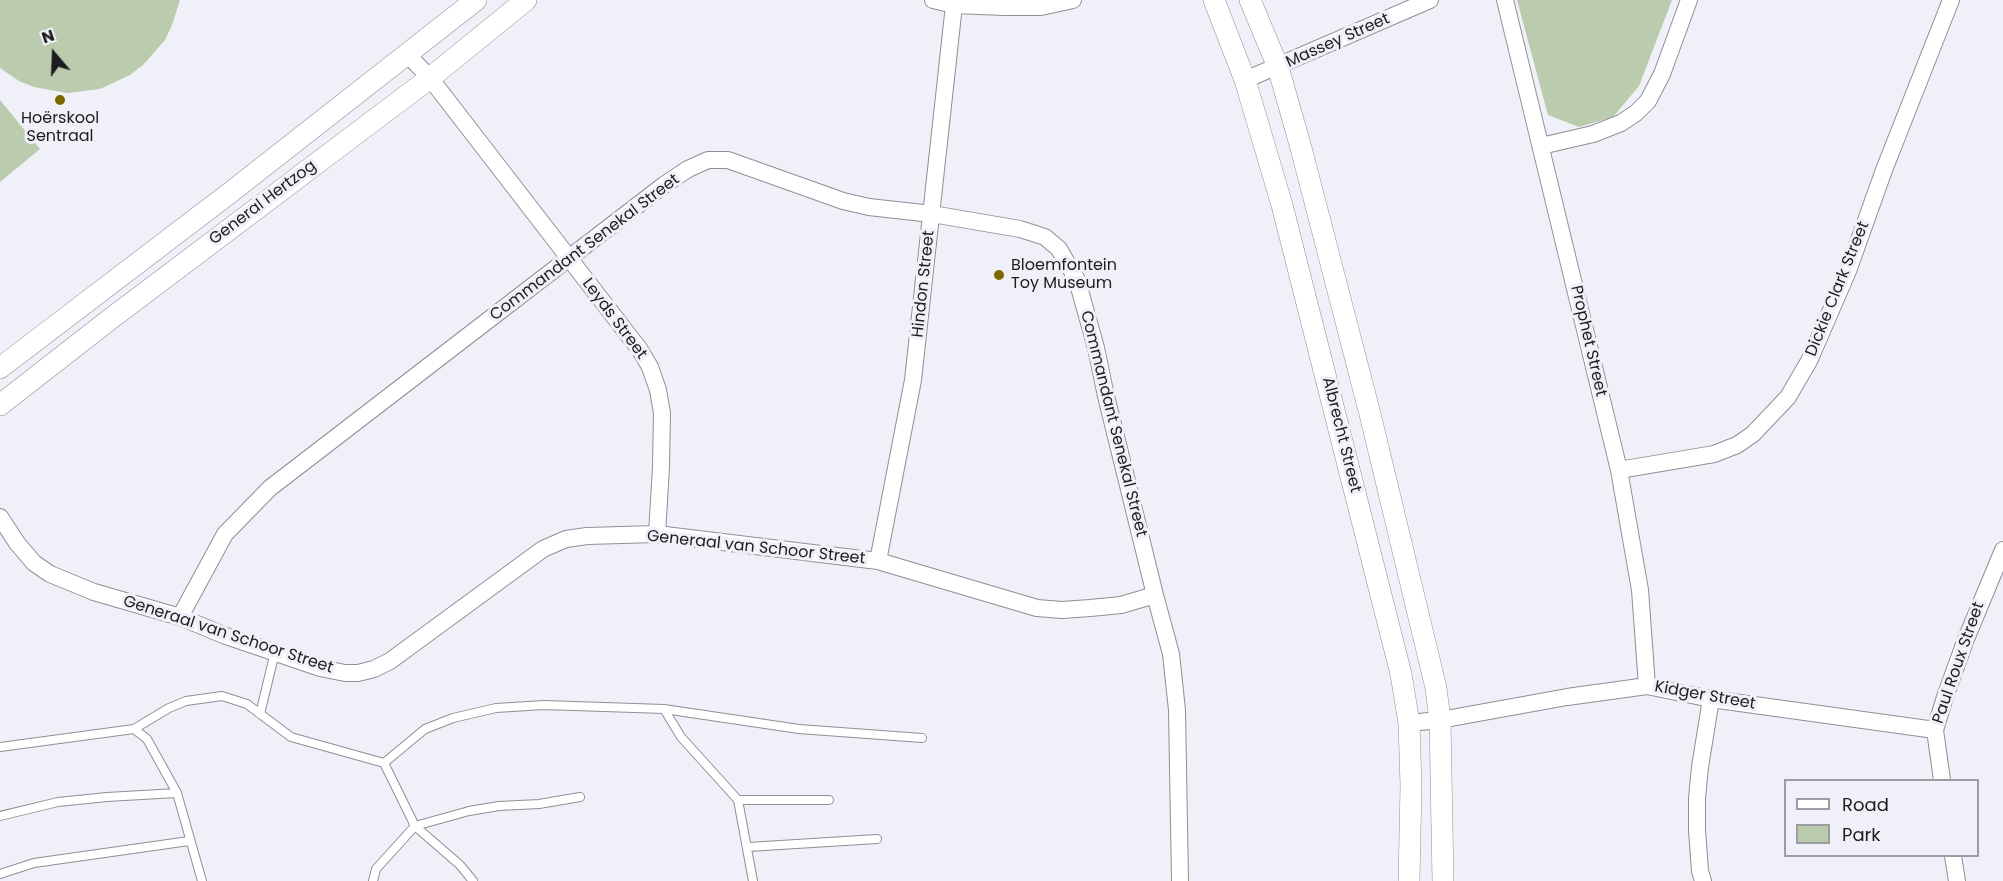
<!DOCTYPE html>
<html>
<head>
<meta charset="utf-8">
<style>
	body { margin:0 }
	#map { position:relative; width:2003px; height:881px; overflow:hidden; background:#f0f0f8; font-family:Poppins,sans-serif }
	canvas { display:block }
	.legend { position:absolute; left:1784px; top:779px; width:195px; height:78px; box-sizing:border-box; background:#f0f0f8; border:2px solid #9c9ca2; margin:0; padding:8px 10px; list-style:none; font-size:18px; color:#1d1d20 }
	.legend li { display:flex; align-items:center; gap:12px; height:30px }
	.legend b { width:30px; border:2px solid #9c9ca2 }
	.north { position:absolute; left:24px; top:24px; width:60px; height:60px; -webkit-text-stroke:4px #f0f0f8; paint-order:stroke; rotate:341deg; font-size:16px; font-weight:700; line-height:24px; text-align:center; color:#1d1d20 }
	.north::after { content:''; display:block; margin:auto; width:21px; height:27px; background:#1d1d20; clip-path:polygon(50% 0,100% 100%,50% 72%,0 100%) }
</style>
</head>
<body>
<div id="map">
<canvas width="2003" height="881"></canvas>
<ul class="legend">
<li><b style="height:8px;background:#fff"></b>Road</li>
<li><b style="height:16px;background:#bbcbad"></b>Park</li>
</ul>
<div class="north">N</div>
</div>
<script>
const c = document.querySelector('canvas').getContext('2d');
c.lineJoin = 'round';
function fill(path, color) {
  c.fillStyle = color;
  c.fill(path, 'evenodd');
}
function toPath(rows) {
  const path = new Path2D();
  for (const r of rows) {
    path.moveTo(r[0], r[1]);
    for (let i = 2; i < r.length; i += 2) path.lineTo(r[i], r[i + 1]);
  }
  return path;
}
function strokePath(path, color, width, dash) {
  c.strokeStyle = color;
  c.lineWidth = width;
  c.lineCap = dash ? 'butt' : 'round';
  c.setLineDash(dash || []);
  c.stroke(path);
}
function drawText(font, color, halo, rows, align = 'center') {
  c.font = font + ' Poppins,sans-serif';
  c.lineWidth = 6;
  c.setLineDash([]);
  c.textBaseline = 'middle';
  c.strokeStyle = halo;
  c.fillStyle = color;
  for (const [text, x, y, turn = 0] of rows) {
    c.save();
    c.translate(x, y);
    c.rotate((+turn || 0) * Math.PI / 180);
    c.textAlign = isNaN(turn) ? turn : align;
    if (halo) c.strokeText(text, 0, 0);
    c.fillText(text, 0, 0);
    c.restore();
  }
}
fill(toPath([
	[0,0,180,0,172,25,165,40,143,65,130,75,100,89,67,93,34,87,19,81,0,68],
	[1517,0,1672,0,1639,86,1613,117,1579,127,1548,115],
	[0,100,40,149,0,182]
]), '#bbcbad');
const service = toPath([
	[664,709,681,737,738,800,753,881],
	[260,714,275,652],
	[134,729,147,739,177,793],
	[0,747,134,729,169,708,186,701,222,696,247,704,291,737,384,763],
	[738,800,829,800],
	[0,816,58,802,107,797,177,793,202,881],
	[748,847,877,839],
	[0,874,34,863,189,841],
	[373,881,376,869,415,826,469,811,499,806,539,804,580,797],
	[473,881,460,865,415,826,384,763,425,729,453,718,496,708,544,705,664,709,799,729,922,738]
]);
const minor = toPath([
	[933,0,954,5,1005,7,1041,7,1073,0],
	[1505,0,1619,470,1640,590,1647,686],
	[407,54,430,78,640,350,650,367,658,390,662,413,661,467,657,534],
	[1245,80,1430,0],
	[1541,146,1593,134,1621,123,1636,113,1648,101,1662,74,1689,0],
	[1619,470,1714,454,1737,445,1753,434,1788,397,1809,361,1848,271,1884,170,1951,0],
	[0,517,17,543,34,563,50,574,94,592,180,617,226,636,320,668,345,673,358,673,374,669,390,661,543,549,566,539,587,536,657,534,878,561,1037,608,1062,610,1090,608,1121,605,1155,595],
	[878,561,913,380,954,5],
	[180,617,225,534,270,488,664,185,688,169,708,160,728,160,843,201,869,207,932,214,1020,229,1045,237,1059,249,1077,280,1096,348,1106,396,1155,595,1171,654,1177,710,1180,881],
	[1409,723,1440,720,1567,697,1647,686,1711,699,1935,730],
	[1942,780,1935,730,1946,694,1966,639,2003,550],
	[1953,856,1957,881],
	[1703,881,1700,871,1697,830,1697,798,1700,767,1711,699]
]);
const tertiary = toPath([
	[1214,0,1245,80,1282,205,1401,674,1409,723,1411,786,1409,881],
	[1250,0,1278,67,1301,148,1370,414,1436,688,1440,720,1443,881],
	[0,368,231,192,476,0],
	[0,405,109,320,430,78,526,0]
]);
strokePath(service, '#8f8f96', 10);
strokePath(minor, '#8f8f96', 18);
strokePath(tertiary, '#8f8f96', 22);
strokePath(service, '#fff', 8);
strokePath(minor, '#fff', 16);
strokePath(tertiary, '#fff', 21);
for (const [x, y, r, color] of [
	[60,100,6,"#7c6800"],
	[999,275,6,"#7c6800"]
]) {
  const dot = new Path2D();
  dot.arc(x, y, r, 0, 2 * Math.PI);
  c.fillStyle = color;
  c.fill(dot);
  strokePath(dot, '#f0f0f8', 2);
}
drawText('16px', '#1d1d20', '#f0f0f8', [
	["Massey Street",1338,41,-24],
	["General Hertzog",263,203,-37],
	["Commandant Senekal Street",585,248,-37],
	["Hindon Street",924,284,-84],
	["Dickie Clark Street",1838,289,-68],
	["Leyds Street",614,319,53],
	["Prophet Street",1588,341,77],
	["Commandant Senekal Street",1113,424,76],
	["Albrecht Street",1341,435,76],
	["Generaal van Schoor Street",756,548,6],
	["Generaal van Schoor Street",228,635,18],
	["Paul Roux Street",1959,663,-71],
	["Kidger Street",1705,696,10]
]);
drawText('16px', '#1d1d20', '#f0f0f8', [
	["Hoërskool",60,119],
	["Sentraal",60,137],
	["Bloemfontein",1011,266,"left"],
	["Toy Museum",1011,284,"left"]
]);
</script>
</body>
</html>
